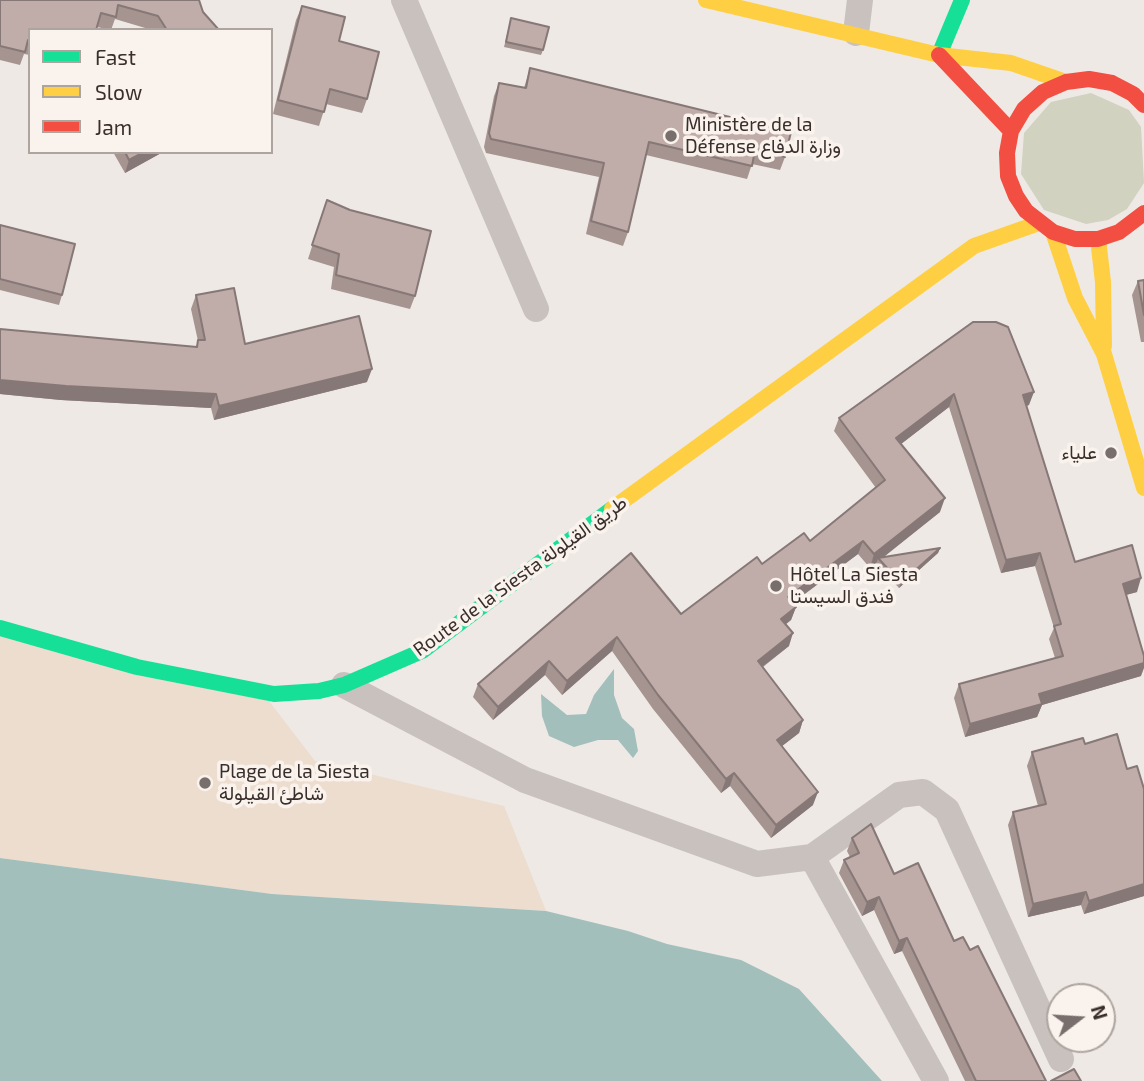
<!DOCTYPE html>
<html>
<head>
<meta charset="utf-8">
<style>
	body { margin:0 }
	#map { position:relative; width:1144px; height:1081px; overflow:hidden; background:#eee9e5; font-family:"Exo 2",sans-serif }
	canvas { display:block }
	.legend { position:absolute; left:28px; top:28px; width:245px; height:126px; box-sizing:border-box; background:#faf3ed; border:2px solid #ada49f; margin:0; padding:9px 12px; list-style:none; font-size:21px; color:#392e2b }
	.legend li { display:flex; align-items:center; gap:14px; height:35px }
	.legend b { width:35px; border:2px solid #ada49f }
	.north { position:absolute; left:1046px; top:983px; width:70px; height:70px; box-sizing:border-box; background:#faf3ed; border:2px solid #ada49f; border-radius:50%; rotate:73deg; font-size:19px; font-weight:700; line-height:28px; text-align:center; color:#392e2b }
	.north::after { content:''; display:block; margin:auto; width:24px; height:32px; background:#786f6c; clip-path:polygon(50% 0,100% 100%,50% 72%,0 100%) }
</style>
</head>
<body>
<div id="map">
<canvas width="1144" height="1081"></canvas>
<ul class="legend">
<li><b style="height:9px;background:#16e098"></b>Fast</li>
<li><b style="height:9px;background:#ffcf43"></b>Slow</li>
<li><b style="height:9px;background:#f24e42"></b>Jam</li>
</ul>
<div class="north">N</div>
</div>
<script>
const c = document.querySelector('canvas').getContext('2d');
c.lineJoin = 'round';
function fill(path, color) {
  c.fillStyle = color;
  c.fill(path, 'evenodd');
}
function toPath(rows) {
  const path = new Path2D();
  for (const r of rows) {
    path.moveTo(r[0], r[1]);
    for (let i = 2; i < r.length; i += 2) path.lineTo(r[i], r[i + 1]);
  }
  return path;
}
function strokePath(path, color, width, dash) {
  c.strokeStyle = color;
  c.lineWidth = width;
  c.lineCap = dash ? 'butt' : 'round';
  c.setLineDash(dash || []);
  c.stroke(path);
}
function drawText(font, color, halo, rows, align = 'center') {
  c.font = font + ' "Exo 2",Vazirmatn,sans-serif';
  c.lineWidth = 7;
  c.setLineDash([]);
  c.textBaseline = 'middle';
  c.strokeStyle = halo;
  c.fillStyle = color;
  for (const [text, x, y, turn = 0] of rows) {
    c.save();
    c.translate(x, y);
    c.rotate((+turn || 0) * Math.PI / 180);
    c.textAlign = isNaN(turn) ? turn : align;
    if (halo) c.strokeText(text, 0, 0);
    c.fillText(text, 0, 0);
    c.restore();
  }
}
fill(toPath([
	[1091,93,1129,110,1141,127,1144,183,1127,209,1108,220,1086,224,1044,210,1021,174,1024,133,1051,102]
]), '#d1d2c0');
fill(toPath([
	[0,633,269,701,315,761,504,806,546,911,272,894,0,858]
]), '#ecddce');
fill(toPath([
	[614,669,614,695,622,718,634,729,638,751,633,758,618,740,598,740,574,747,549,736,542,716,541,694,567,715,586,714,594,695],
	[0,858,272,894,546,911,628,931,667,944,741,960,799,989,882,1081,0,1081]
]), '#a2bfbc');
strokePath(toPath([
	[404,0,536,309],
	[856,33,860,0],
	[344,685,525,780,757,864,812,857,899,795,923,792,947,810,1061,1059],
	[812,857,936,1081]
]), '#c8c1bd', 26);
strokePath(toPath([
	[939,55,962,0],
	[0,628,137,667,274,694,319,691,344,685,422,651,612,509]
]), '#16e098', 16);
strokePath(toPath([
	[706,0,939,55,1011,63,1066,82],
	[1053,232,1075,298,1104,354,1144,488],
	[1098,239,1103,282,1104,346],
	[612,509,974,246,1039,223]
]), '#ffcf43', 16);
strokePath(toPath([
	[939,55,1011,131],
	[1144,105,1133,94,1112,83,1089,79,1066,82,1043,92,1024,109,1011,131,1007,153,1008,176,1016,196,1026,211,1053,232,1075,239,1098,239,1119,232,1144,213]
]), '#f24e42', 16);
fill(toPath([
	[0,0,199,0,203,12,219,30,152,30,115,19,111,30,97,27,30,30,30,55,24,54,20,65,0,60],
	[302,6,339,41,367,99,362,113,326,104,319,126,273,114,296,20],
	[511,18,543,50,541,55,504,47],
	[530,68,785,157,780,170,752,164,747,179,646,155,628,232,623,246,586,234,599,177,486,153,484,147,494,96,499,83,524,88],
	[113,152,163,152,125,173],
	[327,200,415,296,410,309,331,289,334,267,308,259],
	[0,225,62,295,59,305,0,290],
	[1144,280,1144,342,1141,342,1132,295,1138,281],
	[196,295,245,344,367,382,214,420,211,408,61,400,0,394,0,329,196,347,198,341,191,309],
	[973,322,1029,405,1026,406,1075,562,1137,592,1126,595,1141,676,1042,705,1037,717,965,737,954,698,959,684,1055,658,1049,639,1054,628,1035,566,1001,573,949,407,901,444,940,512,883,557,940,548,938,553,899,588,876,563,877,562,870,568,858,554,793,603,796,607,791,620,786,624,789,646,763,667,803,720,799,733,782,746,813,805,771,838,730,786,721,793,653,709,612,651,562,695,545,675,493,720,473,697,478,684,681,614,762,564,810,541,876,488,834,431,839,418],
	[1085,744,1127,769,1144,789,1144,896,1084,914,1081,905,1028,917,1008,825,1013,812,1038,806,1027,766,1032,752],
	[852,838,894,874,954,941,970,950,1046,1081,965,1081,902,951,894,954,874,910,862,916,839,873,844,860,850,857,847,851]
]), '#a59490');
fill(toPath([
	[144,152,163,152,125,173,129,160],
	[372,369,367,382,214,420,219,406],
	[0,380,216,394,211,408,61,400,0,394],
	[1034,392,1029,405,1018,409,1023,395],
	[954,394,949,407,892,451,896,438],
	[945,498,940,512,880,560,878,558,877,562,870,568,874,554],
	[863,541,858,554,783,610,788,597],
	[940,548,938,553,899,588,901,583],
	[1040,553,1035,566,1001,573,1006,560],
	[1141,578,1137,592,1118,597,1123,584],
	[796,607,791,620,776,632,781,619],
	[793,633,789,646,753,674,758,661],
	[617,637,612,651,562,695,567,681],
	[549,661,545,675,493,720,498,707],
	[1144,663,1144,668,1141,676,1042,705,1037,717,965,737,970,724,1039,694],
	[803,720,799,733,773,753,777,740],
	[734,773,730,786,721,793,726,779],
	[818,792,813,805,771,838,776,825],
	[1144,884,1144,896,1084,914,1089,901],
	[1086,892,1081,905,1028,917,1033,904],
	[879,897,874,910,862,916,867,902],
	[907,938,902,951,894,954,899,941]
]), '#867876');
const building = toPath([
	[0,0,199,0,203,12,219,30,167,30,158,16,118,5,116,17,101,13,96,30,30,30,30,41,28,40,25,52,0,46,0,0],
	[302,6,345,17,339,41,379,52,367,99,330,89,324,112,278,100,302,6],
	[511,18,549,27,543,50,506,42,511,18],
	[530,68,791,132,785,157,755,150,752,166,649,142,628,232,591,221,604,163,491,139,489,133,499,83,526,88,530,68],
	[125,152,144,152,129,160,125,152],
	[327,200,350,210,431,231,415,296,336,275,339,254,312,245,327,200],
	[0,225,75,244,62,295,0,279,0,225],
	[1144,280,1144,315,1138,281,1144,280],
	[234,288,245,344,359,316,372,369,219,406,216,394,66,386,0,380,0,329,197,347,198,340,205,340,196,295,234,288],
	[973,322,996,322,1008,327,1034,392,1023,395,1075,562,1132,545,1141,578,1123,584,1144,656,1144,663,1039,694,1042,704,970,724,959,684,1063,656,1054,626,1061,624,1040,553,1006,560,954,394,896,438,945,498,874,554,863,541,788,597,796,607,781,619,793,633,758,661,803,720,777,740,818,792,776,825,734,773,726,779,658,695,617,637,567,681,549,661,498,707,478,684,631,553,681,614,757,557,762,564,804,533,810,541,885,480,839,418,973,322],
	[940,548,901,583,878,558,940,548],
	[1117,734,1127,769,1137,766,1144,789,1144,884,1089,901,1086,892,1033,904,1013,812,1046,804,1032,752,1083,738,1085,744,1117,734],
	[871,824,894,874,918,863,954,941,963,937,970,950,978,946,1046,1081,976,1081,907,938,899,941,879,897,867,902,844,860,859,853,852,838,871,824],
	[1074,1069,1081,1081,1051,1081,1074,1069]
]);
fill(building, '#c0aca8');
strokePath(building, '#867876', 2);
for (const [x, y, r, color] of [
	[671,136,7,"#786f6c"],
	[1111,453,7,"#786f6c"],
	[776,586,7,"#786f6c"],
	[205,783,7,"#786f6c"]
]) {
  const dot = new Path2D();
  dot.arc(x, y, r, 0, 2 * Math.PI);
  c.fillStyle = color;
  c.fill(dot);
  strokePath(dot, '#faf3ed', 2.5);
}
drawText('19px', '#392e2b', '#faf3ed', [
	["Ministère de la",685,125],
	["Défense وزارة الدفاع",685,147],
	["علياء",1097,453,"right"],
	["Hôtel La Siesta",790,575],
	["فندق السيستا",790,597],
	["Plage de la Siesta",219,772],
	["شاطئ القيلولة",219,794]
], 'left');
drawText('19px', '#392e2b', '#faf3ed', [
	["Route de la Siesta طريق القيلولة",520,576,-36]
]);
</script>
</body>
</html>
